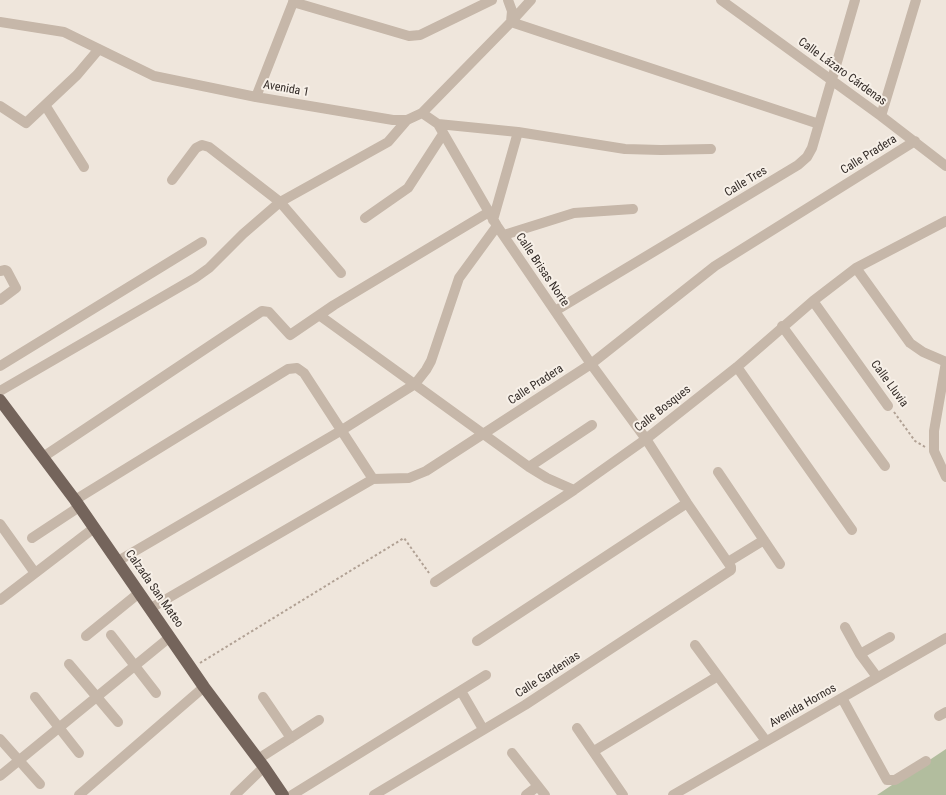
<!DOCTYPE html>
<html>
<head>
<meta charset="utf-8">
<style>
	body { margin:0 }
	canvas { display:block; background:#efe6dc }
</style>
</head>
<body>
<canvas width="946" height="795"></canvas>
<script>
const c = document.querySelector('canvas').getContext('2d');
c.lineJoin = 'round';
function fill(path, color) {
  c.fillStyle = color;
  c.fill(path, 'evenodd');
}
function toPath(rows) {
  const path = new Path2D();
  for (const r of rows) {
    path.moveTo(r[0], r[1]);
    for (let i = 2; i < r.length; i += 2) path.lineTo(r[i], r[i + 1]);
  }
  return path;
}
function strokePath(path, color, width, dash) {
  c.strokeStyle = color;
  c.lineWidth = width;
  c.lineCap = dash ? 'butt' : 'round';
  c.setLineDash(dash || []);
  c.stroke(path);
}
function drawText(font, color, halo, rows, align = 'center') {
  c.font = font + ' "Roboto Condensed",sans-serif';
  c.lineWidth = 4;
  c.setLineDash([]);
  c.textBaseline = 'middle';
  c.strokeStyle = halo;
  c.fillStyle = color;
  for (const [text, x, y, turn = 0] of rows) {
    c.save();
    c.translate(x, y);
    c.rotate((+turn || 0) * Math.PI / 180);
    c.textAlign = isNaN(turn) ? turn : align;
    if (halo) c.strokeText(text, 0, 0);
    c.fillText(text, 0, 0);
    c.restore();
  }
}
fill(toPath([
	[946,749,946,795,877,795]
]), '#b2bd9e');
strokePath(toPath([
	[894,412,915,441,925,447],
	[200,663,404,538,429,573]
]), '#b1a194', 2, [2.5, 2.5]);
strokePath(toPath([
	[508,0,512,11,511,22,819,124],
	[721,0,881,116,946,166],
	[293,2,409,36,420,35,492,0],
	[0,22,64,32,154,76,256,97,393,120,407,120,422,113,511,22,531,0],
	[256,97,294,0],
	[45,105,84,167],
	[0,106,26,123,77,75,99,49],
	[881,116,916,0],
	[438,124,518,132,625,149,661,150,711,149],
	[172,180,196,148,202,145,209,147,280,202,341,273],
	[365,218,408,188,443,134],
	[493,220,518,132],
	[504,235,574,213,633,209],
	[856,268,910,343,923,352,946,362],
	[0,271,5,270,7,271,16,288,0,300],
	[813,301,888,406],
	[555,311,798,165,807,157,812,148,855,0],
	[319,315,529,467,547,478,574,490],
	[782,326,885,466],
	[946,362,934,431,934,451,946,477],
	[0,366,202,242],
	[737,367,852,530],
	[0,391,195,278,209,268,243,234,280,202,388,142,407,120],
	[43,457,262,311,269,312,290,335,334,305,489,212],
	[529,467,592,425],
	[718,472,780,564],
	[75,500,288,369,297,368,304,373,373,479],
	[0,524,35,573],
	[32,538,79,507],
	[118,561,342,430,415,384,426,370,431,361,459,278,497,226],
	[728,562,764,540],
	[435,582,574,490,646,439,737,367,813,301,856,268,946,221],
	[0,600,94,528],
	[151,608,373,479,409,478,426,471,591,364,715,266,915,141],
	[845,627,860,654,877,677],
	[111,635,156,693],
	[86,636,139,593],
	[477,641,687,503],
	[695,645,766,741],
	[860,654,890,637],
	[69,664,118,722],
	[461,691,483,729],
	[35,697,79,753],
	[263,697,291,738],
	[842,698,887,780,895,780,926,761],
	[939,716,946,712],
	[577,728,623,795],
	[0,739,40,784],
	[594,751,718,676],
	[512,753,545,795],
	[258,759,319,720],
	[0,776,170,637],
	[79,795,204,687],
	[235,795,264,767],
	[292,795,486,675],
	[374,795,525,705,731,570,731,567,687,503,646,439,591,364,497,226,438,124,422,113],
	[526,795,538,786],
	[673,795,946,638]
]), '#c6b7a9', 10);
strokePath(toPath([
	[0,400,75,500,204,687,264,767,283,795]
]), '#74645b', 12);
drawText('12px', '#342c28', '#f7f0e8', [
	["Calle Lázaro Cárdenas",842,72,36],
	["Avenida 1",286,89,10],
	["Calle Pradera",869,155,-32],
	["Calle Tres",746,182,-31],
	["Calle Brisas Norte",542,270,56],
	["Calle Lluvia",889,384,54],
	["Calle Pradera",536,385,-33],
	["Calle Bosques",663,409,-38],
	["Calzada San Mateo",154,589,55],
	["Calle Gardenias",548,675,-33],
	["Avenida Hornos",803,706,-30]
]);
</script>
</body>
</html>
